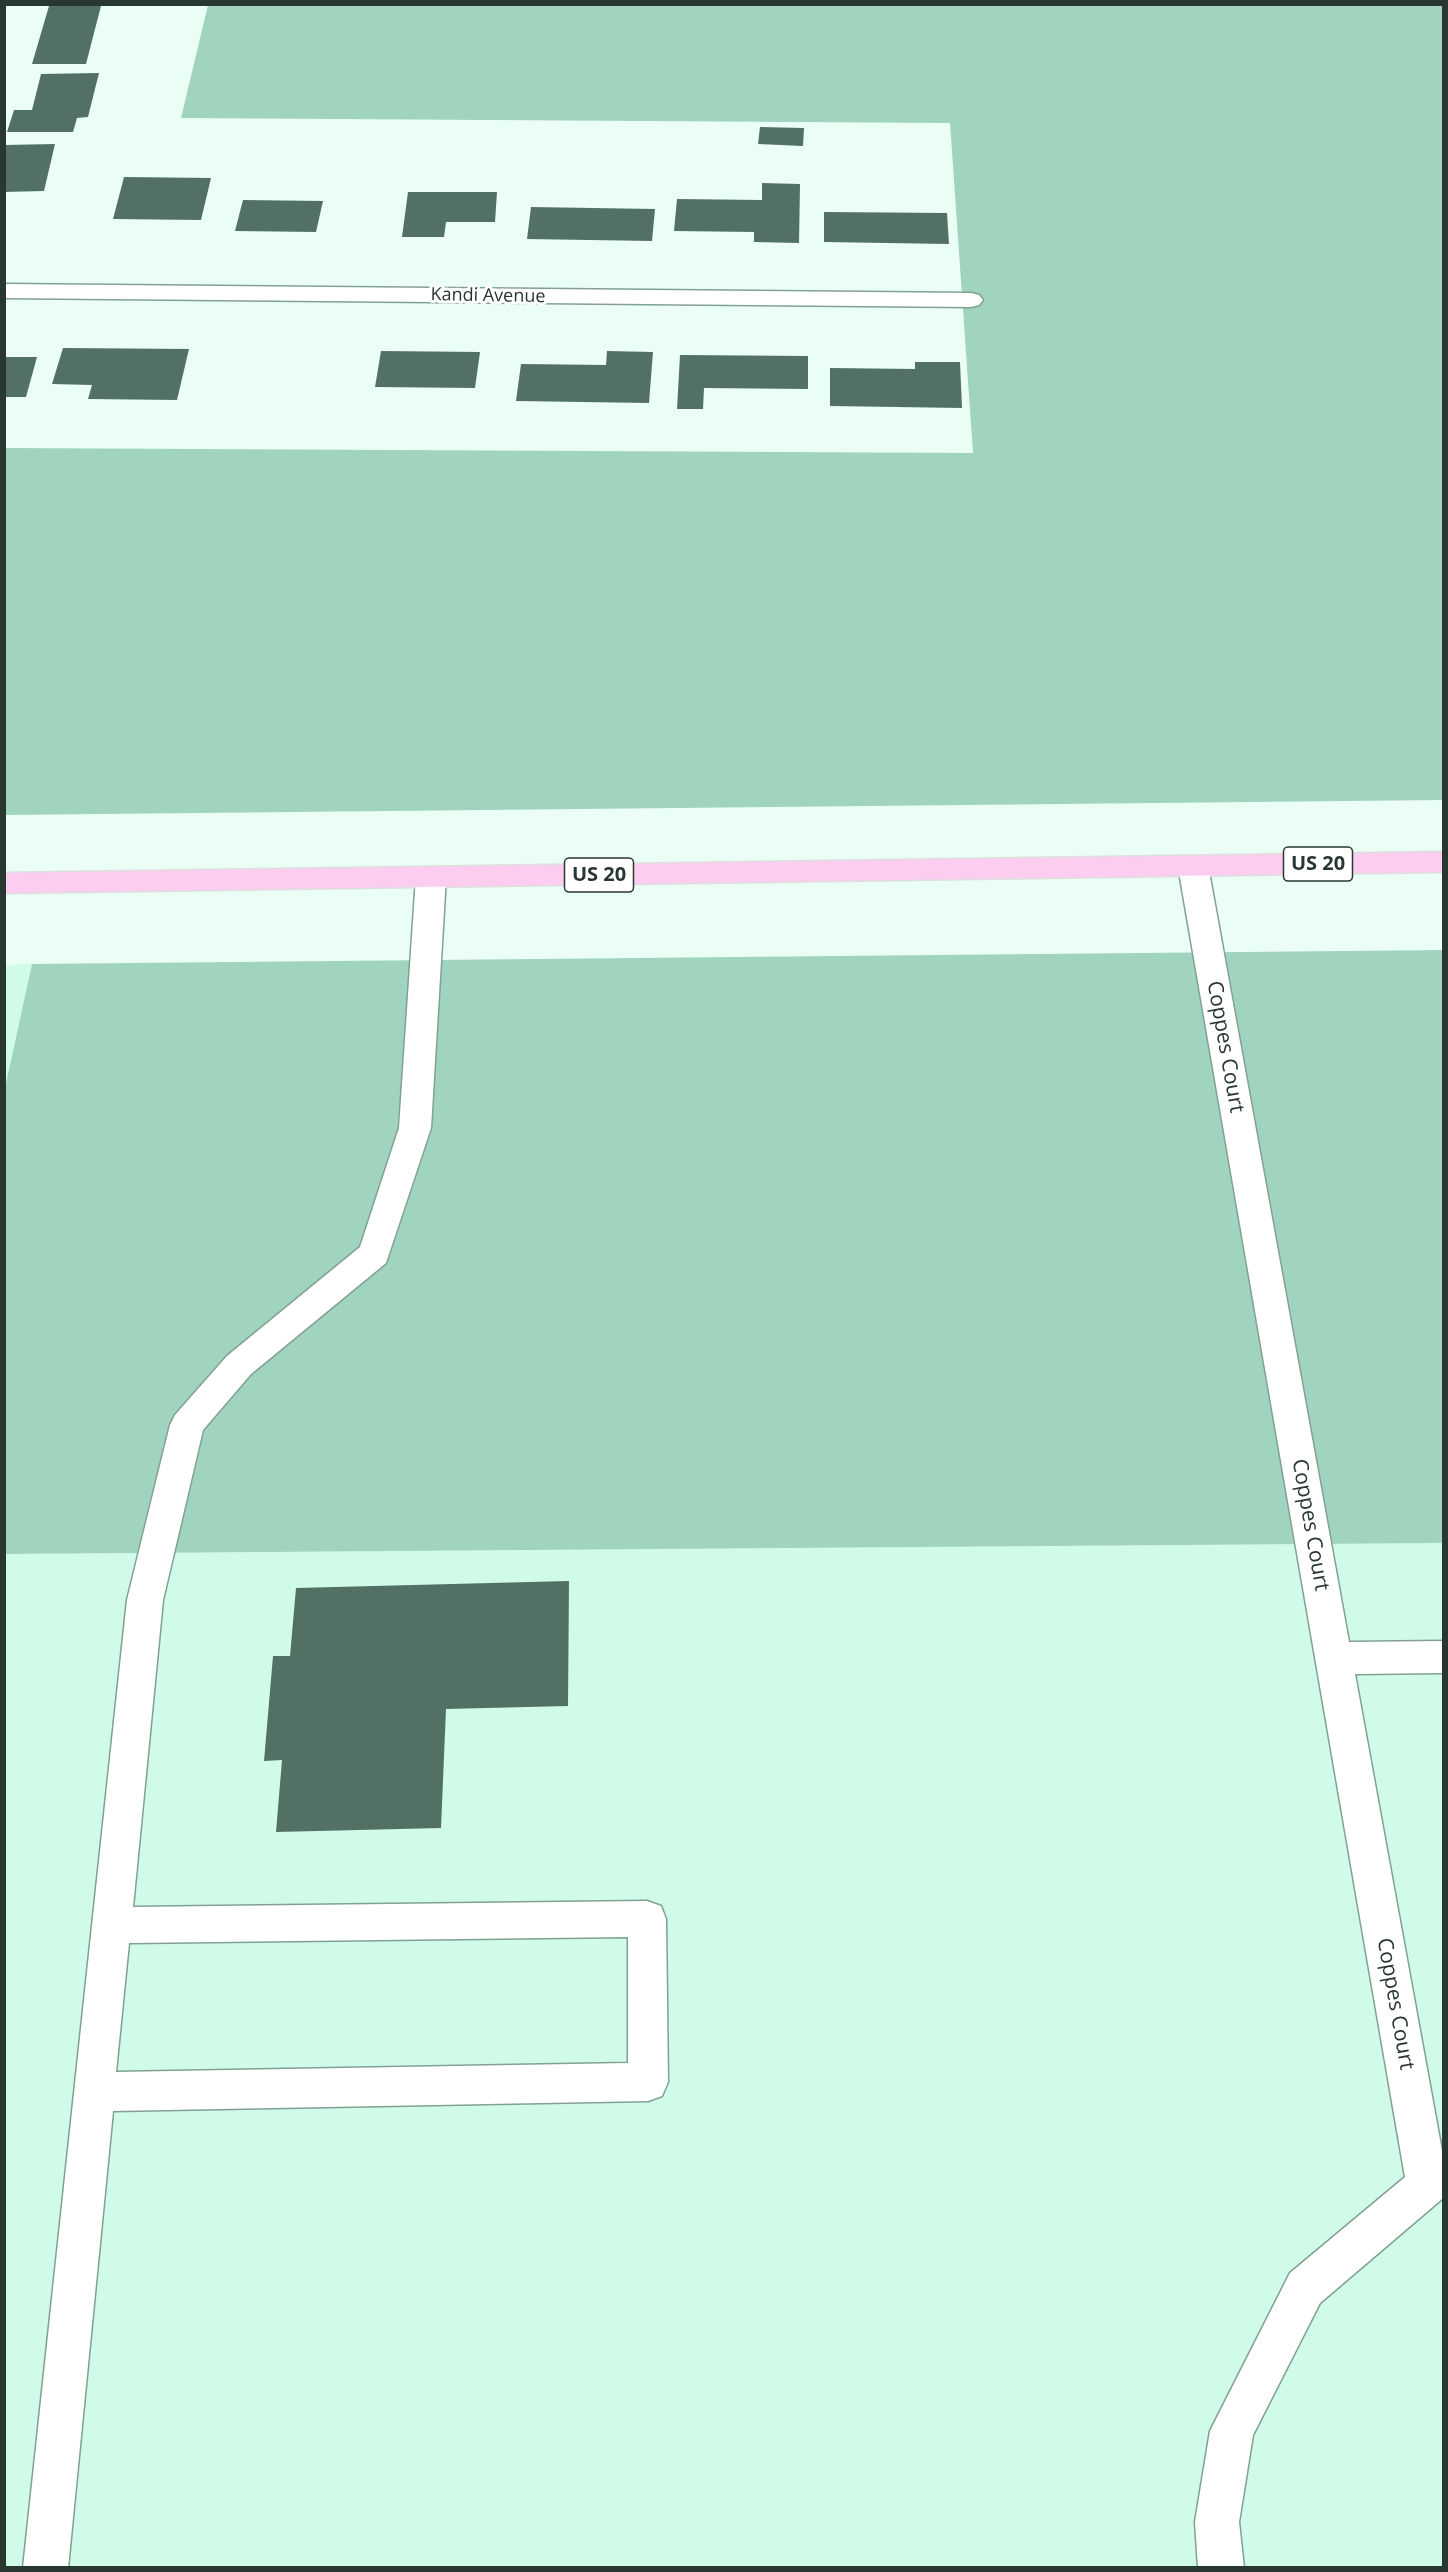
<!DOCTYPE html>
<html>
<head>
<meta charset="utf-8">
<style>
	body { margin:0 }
	#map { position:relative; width:1448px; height:2572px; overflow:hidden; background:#eafef5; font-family:"Open Sans",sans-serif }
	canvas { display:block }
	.frame { position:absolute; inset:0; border:6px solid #293731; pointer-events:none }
</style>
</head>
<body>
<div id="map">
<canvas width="1448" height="2572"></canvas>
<div class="frame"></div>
</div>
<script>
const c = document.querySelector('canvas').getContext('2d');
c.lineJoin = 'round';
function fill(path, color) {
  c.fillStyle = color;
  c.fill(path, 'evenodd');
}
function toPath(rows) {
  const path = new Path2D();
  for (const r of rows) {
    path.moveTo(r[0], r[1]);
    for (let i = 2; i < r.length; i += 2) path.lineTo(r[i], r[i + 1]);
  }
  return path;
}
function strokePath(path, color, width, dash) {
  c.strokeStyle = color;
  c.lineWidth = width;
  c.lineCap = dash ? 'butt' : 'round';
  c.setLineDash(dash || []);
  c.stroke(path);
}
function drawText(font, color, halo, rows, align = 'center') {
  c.font = font + ' "Open Sans",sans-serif';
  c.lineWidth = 6;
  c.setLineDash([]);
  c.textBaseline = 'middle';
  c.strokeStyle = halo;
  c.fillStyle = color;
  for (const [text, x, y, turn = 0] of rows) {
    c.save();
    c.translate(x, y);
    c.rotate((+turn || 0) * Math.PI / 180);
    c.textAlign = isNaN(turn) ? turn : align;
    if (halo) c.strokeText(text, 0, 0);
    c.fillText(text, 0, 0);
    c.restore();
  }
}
fill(toPath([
	[32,964,5,1093,5,965],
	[1443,1543,1443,2567,5,2567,4,1554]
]), '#d0fbe8');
fill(toPath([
	[208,5,1443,5,1443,800,5,815,4,448,973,453,950,123,181,118],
	[1443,950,1443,1543,5,1554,4,1093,32,964]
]), '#a1d4be');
fill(toPath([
	[49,6,101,6,86,64,32,64],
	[99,73,88,117,77,118,73,132,7,132,14,110,32,110,41,74],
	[760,127,804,128,803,146,758,144],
	[55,144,44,191,4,192,4,145],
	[124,177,211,178,201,220,113,219],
	[762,183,800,184,799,243,754,242,754,232,674,231,677,199,762,200],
	[408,192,497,192,495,222,446,222,444,237,402,237],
	[243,200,323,201,316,232,235,231],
	[531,207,655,209,652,241,527,239],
	[824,212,947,213,949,244,824,242],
	[63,348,189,349,177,400,88,399,92,385,52,384],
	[381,351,480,352,475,388,375,387],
	[607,351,653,352,649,403,516,401,521,364,606,365],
	[680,355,808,356,808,389,704,388,703,409,677,409],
	[4,357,37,357,26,397,4,397],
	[915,362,960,362,962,408,830,406,830,368,915,369],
	[569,1581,568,1706,446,1709,441,1828,276,1832,282,1760,264,1761,273,1656,290,1656,296,1588]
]), '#527164');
const minor = toPath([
	[4,284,971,293,979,295,983,300,979,305,971,307,4,298,4,284],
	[1193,856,1203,859,1208,866,1349,1642,1444,1641,1444,1673,1355,1674,1444,2162,1444,2195,1442,2199,1320,2303,1253,2435,1239,2522,1244,2568,1198,2568,1195,2522,1210,2431,1290,2273,1405,2177,1178,866,1183,859,1193,856],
	[431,867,441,870,446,877,431,1128,386,1263,251,1374,203,1430,163,1600,133,1907,647,1901,661,1906,666,1919,668,2082,662,2096,648,2101,113,2111,68,2568,23,2568,127,1600,170,1425,175,1415,227,1356,360,1247,399,1128,416,877,421,870,431,867],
	[628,1937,628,2063,116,2072,129,1943,628,1937]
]);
const major = toPath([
	[1444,852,1444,872,4,893,4,873,1444,852]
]);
strokePath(minor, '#81a193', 3);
strokePath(major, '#dddfde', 3);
fill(minor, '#fff');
fill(major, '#fdcdf0');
drawText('18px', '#293731', '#fff', [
	["Kandi Avenue",488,296,1]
]);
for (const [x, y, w] of [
	[1318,864,69],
	[599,875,69]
]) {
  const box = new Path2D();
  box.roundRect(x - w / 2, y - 17, w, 34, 4.5);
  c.fillStyle = '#fff';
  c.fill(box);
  strokePath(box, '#293731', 1.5);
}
drawText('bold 20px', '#293731', null, [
	["US 20",1318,864],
	["US 20",599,875]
]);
drawText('21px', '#293731', '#fff', [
	["Coppes Court",1225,1047,80],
	["Coppes Court",1310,1525,80],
	["Coppes Court",1395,2004,80]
]);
</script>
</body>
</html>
